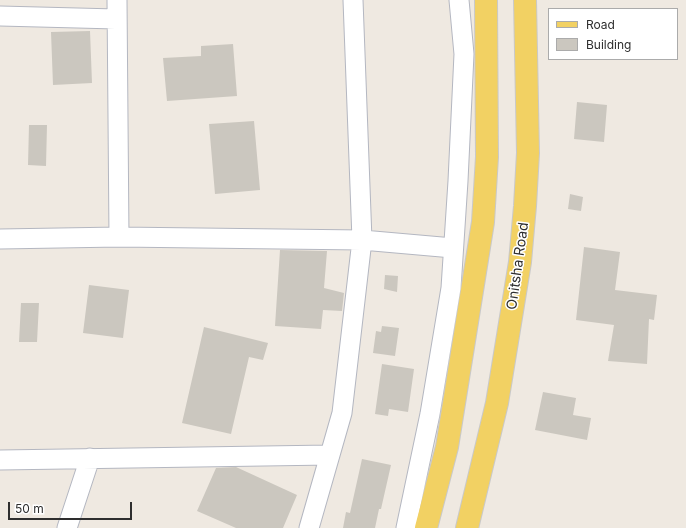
<!DOCTYPE html>
<html>
<head>
<meta charset="utf-8">
<style>
	body { margin:0 }
	#map { position:relative; width:686px; height:528px; overflow:hidden; background:#efe9e1; font-family:Inter,sans-serif }
	canvas { display:block }
	.legend { position:absolute; left:548px; top:8px; width:130px; height:52px; box-sizing:border-box; background:#fff; border:1px solid #ababab; margin:0; padding:5px 7px; list-style:none; font-size:12px; color:#2e2e2e }
	.legend li { display:flex; align-items:center; gap:8px; height:20px }
	.legend b { width:20px; border:1px solid #ababab }
	.scale { position:absolute; left:8px; top:502px; width:124px; height:18px; box-sizing:border-box; border:2px solid #2e2e2e; border-top:0; padding-left:5px; font-size:12px; line-height:14px; white-space:nowrap; color:#2e2e2e; -webkit-text-stroke:3px #fff; paint-order:stroke }
</style>
</head>
<body>
<div id="map">
<canvas width="686" height="528"></canvas>
<ul class="legend">
<li><b style="height:5px;background:#f2d163"></b>Road</li>
<li><b style="height:11px;background:#cbc7bf"></b>Building</li>
</ul>
<div class="scale">50 m</div>
</div>
<script>
const c = document.querySelector('canvas').getContext('2d');
c.lineJoin = 'round';
function fill(path, color) {
  c.fillStyle = color;
  c.fill(path, 'evenodd');
}
function toPath(rows) {
  const path = new Path2D();
  for (const r of rows) {
    path.moveTo(r[0], r[1]);
    for (let i = 2; i < r.length; i += 2) path.lineTo(r[i], r[i + 1]);
  }
  return path;
}
function strokePath(path, color, width, dash) {
  c.strokeStyle = color;
  c.lineWidth = width;
  c.lineCap = dash ? 'butt' : 'round';
  c.setLineDash(dash || []);
  c.stroke(path);
}
function drawText(font, color, halo, rows, align = 'center') {
  c.font = font + ' Inter,sans-serif';
  c.lineWidth = 3;
  c.setLineDash([]);
  c.textBaseline = 'middle';
  c.strokeStyle = halo;
  c.fillStyle = color;
  for (const [text, x, y, turn = 0] of rows) {
    c.save();
    c.translate(x, y);
    c.rotate((+turn || 0) * Math.PI / 180);
    c.textAlign = isNaN(turn) ? turn : align;
    if (halo) c.strokeText(text, 0, 0);
    c.fillText(text, 0, 0);
    c.restore();
  }
}
fill(toPath([
	[90,31,92,83,53,85,51,32],
	[233,44,237,96,167,101,163,58,201,56,201,46],
	[577,102,607,105,604,142,574,139],
	[254,121,260,190,215,194,209,124],
	[29,125,47,125,46,166,28,165],
	[570,194,583,197,581,211,568,209],
	[584,247,620,252,615,290,657,295,654,320,649,319,647,364,608,361,614,325,576,320],
	[280,250,327,251,324,288,344,293,342,311,323,310,321,329,275,326],
	[385,275,398,276,397,292,384,289],
	[89,285,129,290,123,338,83,333],
	[21,303,39,303,37,342,19,342],
	[382,326,399,328,395,356,373,353,376,331,381,332],
	[204,327,268,343,263,360,249,357,231,434,182,423],
	[382,364,414,369,408,412,389,409,388,416,375,414],
	[543,392,576,398,573,415,591,418,587,440,535,430],
	[362,459,391,465,381,509,379,509,375,528,343,528,346,512,350,513],
	[236,467,297,495,283,528,236,528,197,511,216,468]
]), '#cbc7bf');
const minor = toPath([
	[117,0,119,237],
	[0,16,116,19],
	[0,239,119,237,362,240,453,248],
	[0,460,330,455],
	[67,528,90,458],
	[309,528,342,413,362,240,353,0],
	[406,528,430,414,451,288,458,181,464,54,459,0]
]);
const major = toPath([
	[426,528,447,447,483,222,487,157,486,0],
	[467,528,497,403,520,262,525,206,528,153,525,0]
]);
strokePath(minor, '#b4b7c1', 21);
strokePath(major, '#c9c9c9', 24);
strokePath(minor, '#fff', 19);
strokePath(major, '#f2d163', 22);
drawText('14px', '#2e2e2e', '#fff', [
	["Onitsha Road",518,266,-82]
]);
</script>
</body>
</html>
